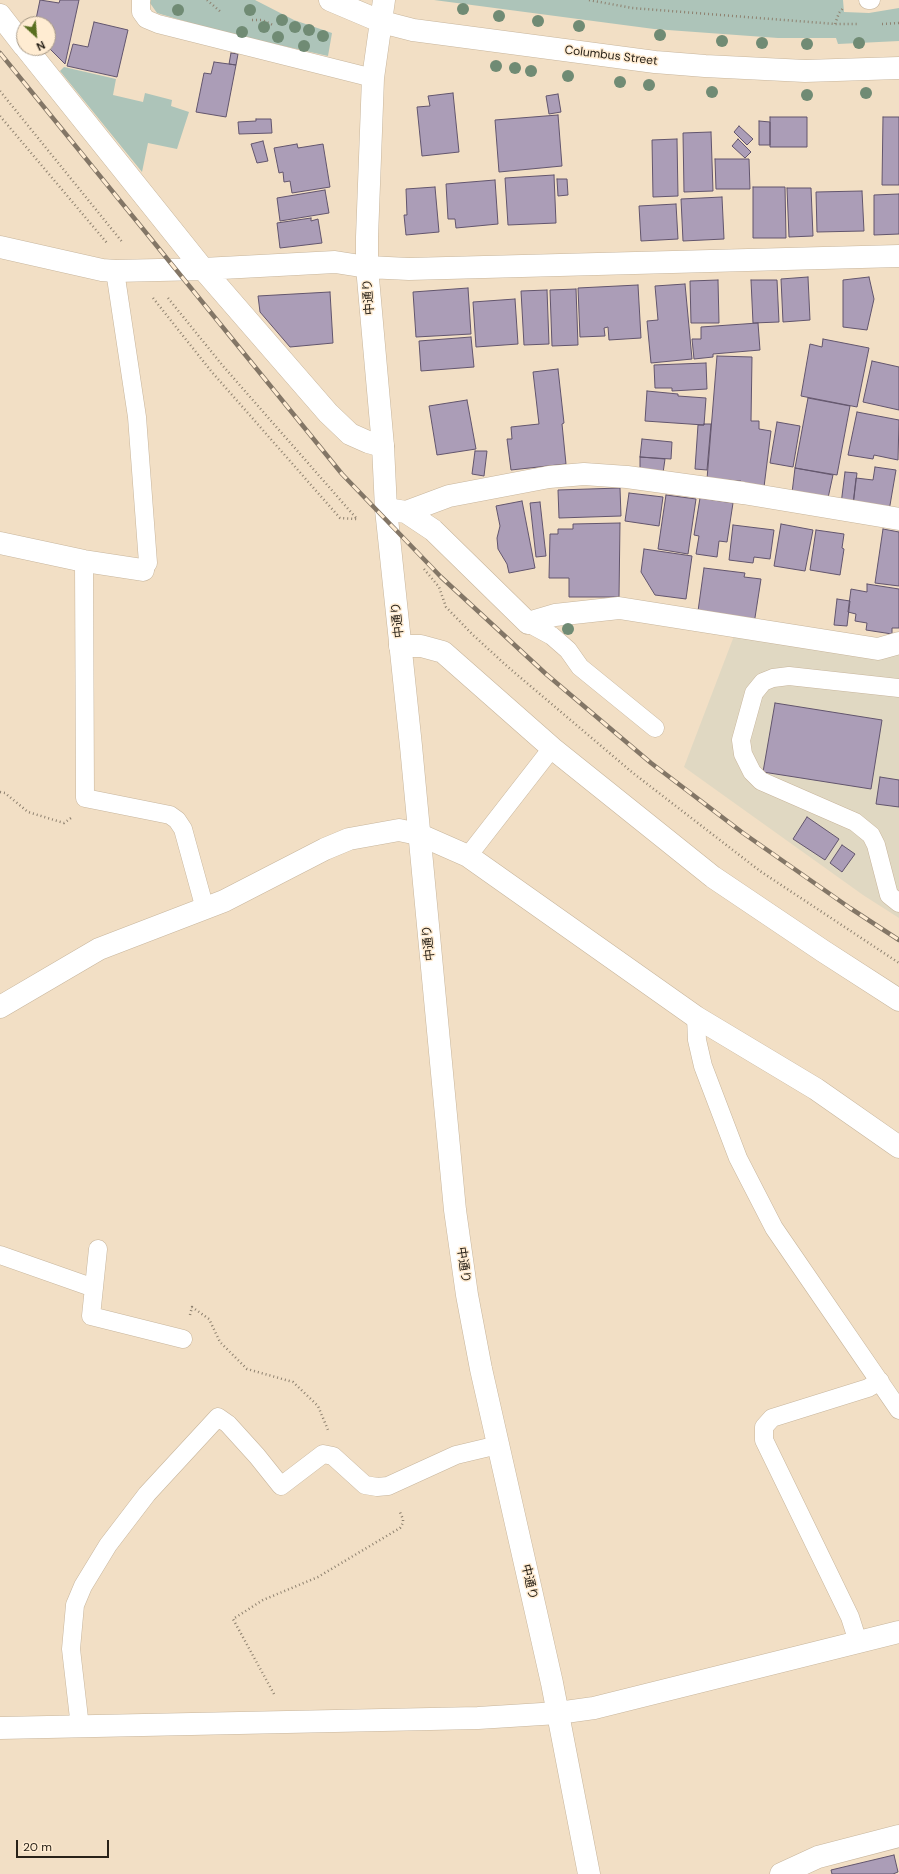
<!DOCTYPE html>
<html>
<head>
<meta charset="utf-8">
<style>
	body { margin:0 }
	#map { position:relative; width:899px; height:1874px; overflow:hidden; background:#f2dfc5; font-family:"DM Sans",sans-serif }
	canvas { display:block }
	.north { position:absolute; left:16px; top:16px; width:40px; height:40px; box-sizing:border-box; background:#ffecd2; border:1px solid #a99b88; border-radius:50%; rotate:154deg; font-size:11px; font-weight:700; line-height:16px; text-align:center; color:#292219 }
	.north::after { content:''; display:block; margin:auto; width:14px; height:18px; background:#596f20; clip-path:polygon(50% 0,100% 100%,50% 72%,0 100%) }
	.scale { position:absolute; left:16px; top:1840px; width:93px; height:18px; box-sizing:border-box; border:2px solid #292219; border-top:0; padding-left:5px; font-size:12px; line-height:14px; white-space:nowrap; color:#292219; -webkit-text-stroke:3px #ffecd2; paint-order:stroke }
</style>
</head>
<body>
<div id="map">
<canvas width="899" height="1874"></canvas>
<div class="north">N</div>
<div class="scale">20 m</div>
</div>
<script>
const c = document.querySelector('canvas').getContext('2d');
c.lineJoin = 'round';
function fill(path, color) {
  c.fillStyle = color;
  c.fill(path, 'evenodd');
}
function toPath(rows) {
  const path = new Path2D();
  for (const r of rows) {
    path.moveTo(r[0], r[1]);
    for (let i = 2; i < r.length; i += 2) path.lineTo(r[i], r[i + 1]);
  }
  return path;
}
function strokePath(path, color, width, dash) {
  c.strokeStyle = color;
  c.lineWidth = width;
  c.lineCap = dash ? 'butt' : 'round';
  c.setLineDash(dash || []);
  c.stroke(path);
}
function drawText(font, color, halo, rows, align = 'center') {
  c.font = font + ' "DM Sans","Noto Sans JP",sans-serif';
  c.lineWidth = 3;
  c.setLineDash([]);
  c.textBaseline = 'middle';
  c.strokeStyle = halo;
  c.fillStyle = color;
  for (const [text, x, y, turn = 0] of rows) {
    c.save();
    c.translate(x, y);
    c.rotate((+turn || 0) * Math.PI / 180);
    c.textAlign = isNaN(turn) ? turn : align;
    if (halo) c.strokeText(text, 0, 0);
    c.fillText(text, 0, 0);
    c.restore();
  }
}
fill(toPath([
	[734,636,899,654,899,918,863,895,684,767]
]), '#e0d8c2');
fill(toPath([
	[151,0,255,0,294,20,332,33,328,56,221,32,157,13,150,3],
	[434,0,843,0,844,12,869,13,899,8,899,41,838,44,836,38,778,38,654,29],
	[64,67,116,79,113,95,143,102,145,93,172,100,171,106,189,112,177,149,148,143,142,172,60,71]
]), '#adc4b9');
const building = toPath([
	[40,0,59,3,60,0,79,0,65,64,48,47,48,24,35,24,40,0],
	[94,22,128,30,117,77,67,66,73,44,88,47,94,22],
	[231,53,238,54,236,65,229,64,231,53],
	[214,62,236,65,226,117,196,112,204,73,211,74,214,62],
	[453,93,459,152,422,156,417,107,430,106,428,96,453,93],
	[558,94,561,112,549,114,546,96,558,94],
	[558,115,562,166,499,172,495,120,558,115],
	[770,117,807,117,807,147,770,147,770,117],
	[883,117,899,117,899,185,882,185,883,117],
	[256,119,271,119,272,133,239,134,238,122,256,121,256,119],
	[759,121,770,122,770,145,759,145,759,121],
	[739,126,753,139,747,145,734,132,739,126],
	[711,132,713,191,684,192,683,133,711,132],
	[677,139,678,196,653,197,652,140,677,139],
	[738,139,751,152,745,158,732,146,738,139],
	[263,141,268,161,257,163,251,144,263,141],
	[297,144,298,148,323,144,330,187,292,193,290,181,284,182,283,172,279,173,274,148,297,144],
	[715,159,749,159,750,189,716,189,715,159],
	[554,175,556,223,508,225,505,178,554,175],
	[557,179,567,179,568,195,558,196,557,179],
	[495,180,498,224,456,228,455,219,448,219,446,184,495,180],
	[435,187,439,232,406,235,404,215,407,215,406,189,435,187],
	[753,187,785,187,786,238,753,238,753,187],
	[787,188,811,188,813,236,789,237,787,188],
	[325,190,329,213,280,221,277,198,325,190],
	[862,191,864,231,817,232,816,192,862,191],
	[899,194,899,234,874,235,874,195,899,194],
	[722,197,724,239,683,241,681,199,722,197],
	[676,204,678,239,641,241,639,206,676,204],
	[311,218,311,221,318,219,322,243,280,248,277,223,311,218],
	[808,277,810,320,783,322,781,279,808,277],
	[869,277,874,299,867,330,843,327,843,280,869,277],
	[718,280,719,323,691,323,690,281,718,280],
	[751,280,777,280,779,322,753,323,751,280],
	[685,284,692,359,651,363,647,321,658,320,655,286,685,284],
	[638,285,641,338,609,340,608,327,604,328,605,336,580,337,578,288,638,285],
	[468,288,471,334,416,337,413,292,468,288],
	[576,289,578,345,552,346,550,290,576,289],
	[547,290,549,344,524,345,521,291,547,290],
	[330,292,333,343,290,347,260,312,258,296,330,292],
	[515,299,518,344,476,347,473,302,515,299],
	[758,323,760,350,713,354,713,357,694,359,692,339,701,339,701,327,758,323],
	[471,337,474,367,421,371,419,341,471,337],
	[823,339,869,348,857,407,801,396,810,344,822,347,823,339],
	[717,356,752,357,751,421,759,421,759,429,771,431,764,487,742,485,741,481,707,479,717,356],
	[872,361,899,367,899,410,863,402,872,361],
	[706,363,707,389,672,391,672,388,655,388,654,365,706,363],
	[558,369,564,423,562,424,566,464,511,470,507,439,512,439,511,427,539,424,533,372,558,369],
	[647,391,678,394,678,396,706,398,704,425,645,421,647,391],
	[808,398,850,406,837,475,795,468,808,398],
	[467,400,476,449,437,455,429,406,467,400],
	[857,412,899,420,898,460,874,455,873,459,848,455,857,412],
	[777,422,800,426,793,467,770,463,777,422],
	[704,424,711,424,707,470,695,469,698,425,704,425,704,424],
	[642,439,672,442,671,459,640,457,642,439],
	[475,451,487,451,484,476,472,474,475,451],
	[640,457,665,459,663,473,640,471,640,457],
	[875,467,896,470,889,511,853,505,856,478,873,480,875,467],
	[795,468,833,475,828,498,792,493,795,468],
	[845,472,857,473,853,505,841,504,845,472],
	[620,488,621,516,559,518,558,490,620,488],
	[629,493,663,497,659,526,625,521,629,493],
	[666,495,696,499,688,554,658,549,666,495],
	[700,498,733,503,727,542,719,541,717,557,696,554,699,536,694,535,700,498],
	[522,501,535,568,509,573,507,564,498,549,497,538,500,526,496,506,522,501],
	[540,502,546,556,536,557,530,503,540,502],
	[620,523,619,597,569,597,569,578,549,578,550,534,558,534,558,529,573,529,573,524,620,523],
	[781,524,813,530,805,571,774,566,781,524],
	[733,525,774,530,770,559,754,557,753,563,729,560,733,525],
	[883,529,899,532,899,586,875,583,883,529],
	[816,530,844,534,842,548,844,549,840,575,810,570,816,530],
	[644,549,692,556,686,599,655,595,641,572,644,549],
	[704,568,745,573,744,577,761,579,754,624,698,611,704,568],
	[867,584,899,589,899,628,892,628,892,634,866,630,867,623,855,621,856,614,848,612,851,589,867,592,867,584],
	[837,599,850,601,847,626,834,625,837,599],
	[775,703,882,720,871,789,763,772,775,703],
	[880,777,899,780,899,807,876,804,880,777],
	[807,817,839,839,825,860,793,839,807,817],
	[842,845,855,854,842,872,830,863,842,845],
	[894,1855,898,1872,893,1874,832,1874,831,1870,894,1855]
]);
fill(building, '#ab9db7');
strokePath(building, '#62556d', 1);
const service = toPath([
	[141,0,141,12,146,19,158,24,373,78],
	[868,0,871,0],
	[115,271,137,417,148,563,143,570],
	[84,561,85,798,170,815,177,820,183,829,205,909],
	[528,623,552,636,568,650,580,667,655,728],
	[899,688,789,676,773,678,763,682,754,693,741,740,743,754,752,772,761,781,855,822,871,835,876,845,889,895,899,903],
	[468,856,552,748],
	[696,1017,697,1040,703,1066,738,1158,774,1228,899,1410],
	[98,1249,91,1316,183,1339],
	[0,1255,94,1288],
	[858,1642,850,1617,764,1440,764,1427,772,1418,868,1388,880,1381],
	[80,1727,71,1649,75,1605,83,1586,108,1545,147,1494,218,1417,228,1424,257,1456,281,1486,323,1454,333,1456,365,1485,377,1487,388,1486,456,1455,498,1445]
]);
const minor = toPath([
	[0,15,24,46],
	[26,48,203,269,328,413,350,434,368,442,383,446],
	[0,247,102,270,115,271,203,269,335,262,367,267],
	[386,509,406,512,433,530,528,623,555,615,619,608,878,649,899,643],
	[406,512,449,496,549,477,584,474,627,477,743,493,899,519],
	[0,543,84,561,143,570],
	[400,646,421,646,443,652,552,748,713,877,823,951,899,1000],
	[0,1007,99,949,224,901,325,849,349,839,399,830,418,834,468,856,696,1017,816,1089,899,1147],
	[0,1728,478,1718,558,1713,594,1708,899,1632],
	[781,1874,818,1857,899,1836]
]);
const tertiary = toPath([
	[330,0,382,22,413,30,655,62,705,66,805,71,899,68],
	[384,0,373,78,367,237,367,267,383,446,386,509,411,746,455,1210,467,1295,481,1369,552,1683,589,1874],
	[367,267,409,269,899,256]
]);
strokePath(service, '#c7b59c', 19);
strokePath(minor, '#c7b59c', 23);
strokePath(tertiary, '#c7b59c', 23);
strokePath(toPath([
	[207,0,222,13],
	[589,0,632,8,835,24,859,24],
	[252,20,262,20,273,25],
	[835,24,839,13,844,7],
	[882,24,899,23],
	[0,91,123,243],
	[0,116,107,243],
	[153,298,211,371,340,518,357,519],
	[168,298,223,366,357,519],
	[424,569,439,587,446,607,473,635,508,667,633,773,760,871,899,963],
	[0,792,5,793,28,812,64,823,71,818],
	[190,1315,192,1307,209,1319,220,1342,247,1369,293,1382,318,1406,328,1430],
	[274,1694,233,1619,263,1600,318,1577,400,1528,403,1523,403,1519,399,1510]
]), '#8e816f', 2.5, [1, 3]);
strokePath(service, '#fff', 18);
strokePath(minor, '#fff', 22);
strokePath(tertiary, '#fff', 22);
const rail = toPath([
	[0,53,342,474,441,577,546,674,651,763,743,833,850,908,899,940]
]);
strokePath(rail, '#837666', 4.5);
strokePath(rail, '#ffecd2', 3, [9]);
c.fillStyle = '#708b74';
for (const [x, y] of [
	[463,9],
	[178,10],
	[250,10],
	[499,16],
	[282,20],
	[538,21],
	[579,26],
	[264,27],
	[295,27],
	[309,30],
	[242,32],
	[660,35],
	[323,36],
	[278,37],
	[722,41],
	[762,43],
	[859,43],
	[807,44],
	[304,46],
	[496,66],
	[515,68],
	[531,71],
	[568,76],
	[620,82],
	[649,85],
	[712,92],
	[866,93],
	[807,95],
	[568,629]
]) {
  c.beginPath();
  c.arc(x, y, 6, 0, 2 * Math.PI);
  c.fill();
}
drawText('12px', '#292219', '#ffecd2', [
	["Columbus Street",611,56,7],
	["中通り",369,297,-94],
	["中通り",398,620,-96],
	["中通り",429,943,-96],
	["中通り",463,1265,82],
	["中通り",529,1582,77]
]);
</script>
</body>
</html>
